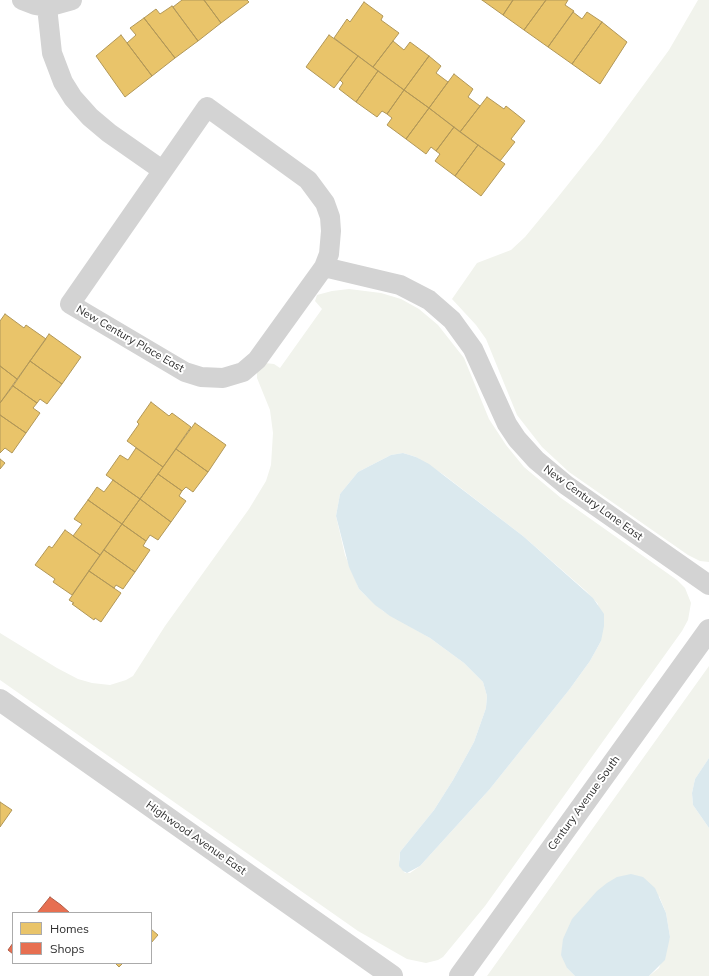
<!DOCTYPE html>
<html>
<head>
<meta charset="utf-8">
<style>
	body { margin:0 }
	#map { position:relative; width:709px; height:976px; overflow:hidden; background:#fff; font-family:Mulish,sans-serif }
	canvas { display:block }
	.legend { position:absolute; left:12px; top:912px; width:140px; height:52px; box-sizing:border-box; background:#fff; border:1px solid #ababab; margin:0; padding:5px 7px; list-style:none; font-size:12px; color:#2e2e2e }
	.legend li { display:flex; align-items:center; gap:8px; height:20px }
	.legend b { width:20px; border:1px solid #ababab }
</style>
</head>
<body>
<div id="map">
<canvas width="709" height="976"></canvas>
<ul class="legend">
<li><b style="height:11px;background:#e9c46a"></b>Homes</li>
<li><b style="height:11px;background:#e76f51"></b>Shops</li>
</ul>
</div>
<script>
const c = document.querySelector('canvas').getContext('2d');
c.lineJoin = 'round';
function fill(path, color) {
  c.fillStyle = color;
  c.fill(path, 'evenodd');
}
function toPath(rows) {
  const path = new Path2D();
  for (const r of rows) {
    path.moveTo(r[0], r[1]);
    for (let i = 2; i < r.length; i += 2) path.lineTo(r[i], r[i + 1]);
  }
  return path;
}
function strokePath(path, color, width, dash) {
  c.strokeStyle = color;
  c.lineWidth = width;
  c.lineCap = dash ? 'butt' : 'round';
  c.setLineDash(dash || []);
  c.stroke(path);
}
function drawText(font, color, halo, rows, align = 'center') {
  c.font = font + ' Mulish,sans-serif';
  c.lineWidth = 4;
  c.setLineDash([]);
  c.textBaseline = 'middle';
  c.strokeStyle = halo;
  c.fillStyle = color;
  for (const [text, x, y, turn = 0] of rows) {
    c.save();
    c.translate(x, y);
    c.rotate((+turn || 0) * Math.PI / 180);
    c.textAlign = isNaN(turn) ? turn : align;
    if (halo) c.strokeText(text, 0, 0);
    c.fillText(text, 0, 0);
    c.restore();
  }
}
fill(toPath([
	[698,0,709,0,709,562,700,561,688,555,569,472,542,447,517,415,486,339,476,325,452,299,477,263,511,250,525,237,558,197,601,143,669,50],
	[349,289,381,293,401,299,419,309,438,325,464,358,489,419,506,445,524,467,561,498,677,580,685,588,691,603,688,620,682,631,485,906,443,957,438,960,426,963,407,959,358,931,0,680,0,633,57,668,78,679,92,683,110,685,126,680,133,676,165,626,249,509,266,481,271,465,273,433,270,410,257,378,257,371,265,363,274,364,280,368,322,309,315,301,317,295,332,291],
	[403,453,416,457,444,475,523,536,586,591,598,604,601,641,590,661,569,690,489,790,420,866,410,873,405,873,401,868,399,860,400,852,434,810,453,780,474,742,486,708,487,696,483,682,464,663,430,638,383,611,366,596,359,589,345,555,336,516,340,494,358,472,391,455],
	[709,666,709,758,695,779,692,793,693,805,709,828,709,976,649,976,659,968,670,937,666,913,659,896,567,968,575,976,487,976]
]), '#f1f3ec');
fill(toPath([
	[403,453,416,457,429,464,523,536,593,598,604,614,604,626,601,641,590,661,569,690,489,790,420,866,407,873,403,871,399,866,400,852,434,810,453,780,474,742,486,708,487,696,483,682,464,663,430,638,390,616,375,605,359,589,349,567,336,516,340,494,358,472,391,455],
	[709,758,709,828,693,805,692,793,695,779],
	[631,874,643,877,655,888,666,913,670,937,665,960,649,976,575,976,567,968,561,955,563,939,572,919,597,891,607,883,617,877]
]), '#dbe9ee');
const homes = toPath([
	[182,0,204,0,221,23,198,41,173,7,182,0],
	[204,0,247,0,249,2,221,23,204,0],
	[482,0,513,0,503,15,482,0],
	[513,0,546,0,524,30,503,15,513,0],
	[546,0,568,0,565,5,574,11,548,47,524,30,546,0],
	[364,2,383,16,381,20,399,33,373,67,334,38,347,19,350,22,364,2],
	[172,6,198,41,175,58,144,18,156,9,160,14,172,6],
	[573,12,582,19,587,12,602,22,572,64,548,47,573,12],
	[144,18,175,58,152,76,127,43,136,35,130,28,144,18],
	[602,22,627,42,600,84,572,64,602,22],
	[121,35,152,76,125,97,96,56,121,35],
	[329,35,358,56,334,88,306,67,329,35],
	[393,41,404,50,410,42,429,56,404,90,373,67,393,41],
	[358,56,378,71,356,102,339,89,343,83,340,80,358,56],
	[429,56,441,66,436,73,448,82,429,108,404,90,429,56],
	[378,71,404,90,387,114,382,111,377,117,356,102,378,71],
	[454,74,473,89,468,97,480,106,460,132,429,108,454,74],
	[404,90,429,108,406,139,387,125,392,118,387,114,404,90],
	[487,97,504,109,506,106,525,121,511,139,515,142,500,161,460,132,487,97],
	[429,108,454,127,436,151,431,147,426,154,406,139,429,108],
	[454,127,478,145,455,176,435,161,440,154,436,151,454,127],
	[478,145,505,164,481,196,455,176,478,145],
	[5,314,24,328,26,325,46,339,17,379,0,366,0,321,5,314],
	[49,334,81,357,62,384,30,361,49,334],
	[30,361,62,384,47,404,40,399,37,403,13,386,30,361],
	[0,366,17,379,0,403,0,366],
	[13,386,37,403,33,408,40,413,26,433,0,415,0,403,13,386],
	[151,402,169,416,172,413,191,427,163,467,127,441,139,424,137,422,151,402],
	[0,415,26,433,12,453,5,448,0,453,0,415],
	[195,423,226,445,208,472,176,449,195,423],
	[136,448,163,467,140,499,106,475,120,455,128,460,136,448],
	[176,449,208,472,193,492,186,487,182,491,158,474,176,449],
	[0,459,5,463,0,469,0,459],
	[158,474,182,491,179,496,186,501,171,522,140,499,158,474],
	[113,480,140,499,122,524,88,500,97,487,104,492,113,480],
	[140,499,171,522,158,540,150,535,146,541,122,524,140,499],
	[88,500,122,524,100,555,73,536,82,524,74,519,88,500],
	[122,524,146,541,143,546,150,550,135,572,104,550,122,524],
	[65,530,100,555,72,595,53,582,55,579,35,565,49,546,52,548,65,530],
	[104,550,135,572,123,589,116,585,114,588,89,571,104,550],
	[89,571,121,593,101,622,95,618,94,620,72,604,74,603,69,600,89,571],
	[0,802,12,810,0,827,0,802],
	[151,929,158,935,151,943,151,929],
	[115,963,123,963,119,967,115,963]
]);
fill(homes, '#e9c46a');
strokePath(homes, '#b19758', 1);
const shops = toPath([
	[50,897,61,905,70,913,37,913,50,897],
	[13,943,13,954,8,950,13,943]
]);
fill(shops, '#e76f51');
strokePath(shops, '#b05c46', 1);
strokePath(toPath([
	[22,0,35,5,47,7,72,0],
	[47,7,52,53,63,82,73,98,90,117,109,133,162,170],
	[207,107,308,180,325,203,330,217,331,231,329,254,324,267,257,360,243,372,223,378,201,377,185,372,70,304,207,107],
	[324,267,400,285,429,300,452,320,473,349,507,424,517,439,536,460,566,485,709,585]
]), '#d3d3d3', 20);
strokePath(toPath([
	[0,700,392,976],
	[460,976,709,630]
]), '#d3d3d3', 22);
drawText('11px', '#2e2e2e', '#fff', [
	["New Century Place East",130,339,30],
	["New Century Lane East",593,503,36],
	["Century Avenue South",584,803,-54],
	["Highwood Avenue East",196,838,35]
]);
</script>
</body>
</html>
